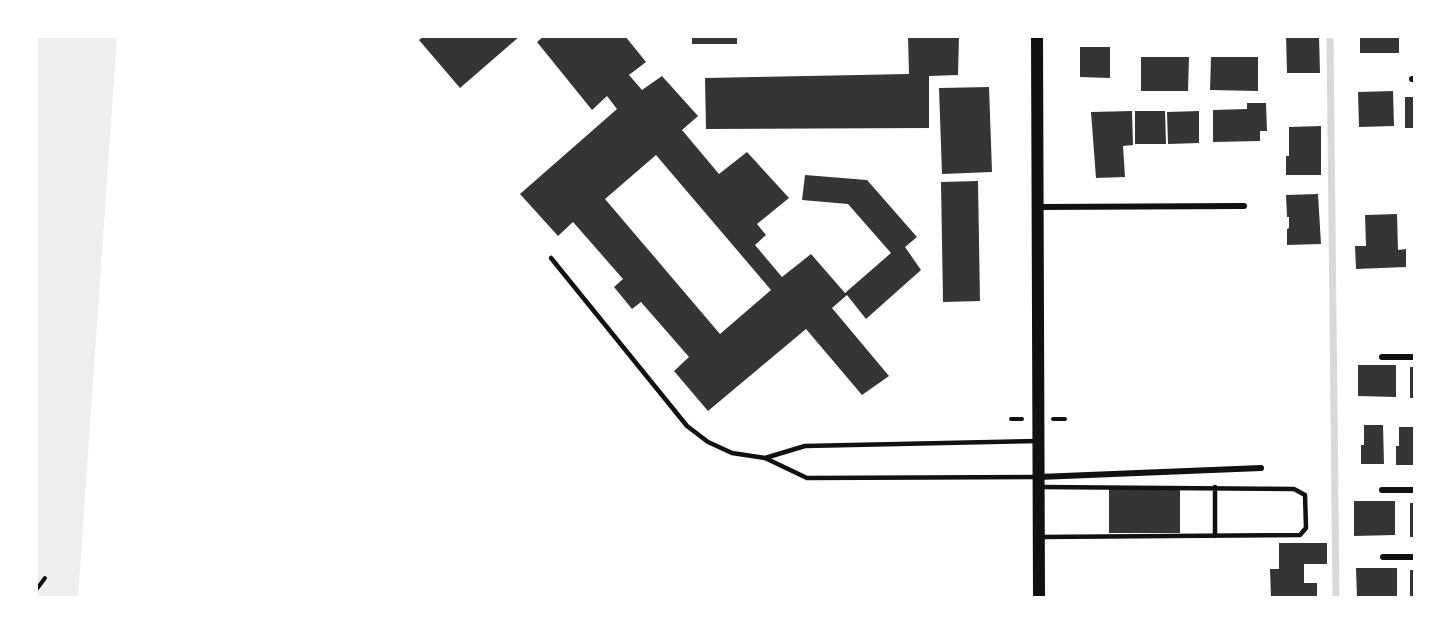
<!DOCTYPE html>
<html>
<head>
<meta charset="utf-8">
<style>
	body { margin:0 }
	#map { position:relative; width:1451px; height:634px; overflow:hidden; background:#fff; font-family:Overpass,sans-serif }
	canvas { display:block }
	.frame { position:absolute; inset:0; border:38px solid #fff; pointer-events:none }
</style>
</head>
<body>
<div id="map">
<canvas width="1451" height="634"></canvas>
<div class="frame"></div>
</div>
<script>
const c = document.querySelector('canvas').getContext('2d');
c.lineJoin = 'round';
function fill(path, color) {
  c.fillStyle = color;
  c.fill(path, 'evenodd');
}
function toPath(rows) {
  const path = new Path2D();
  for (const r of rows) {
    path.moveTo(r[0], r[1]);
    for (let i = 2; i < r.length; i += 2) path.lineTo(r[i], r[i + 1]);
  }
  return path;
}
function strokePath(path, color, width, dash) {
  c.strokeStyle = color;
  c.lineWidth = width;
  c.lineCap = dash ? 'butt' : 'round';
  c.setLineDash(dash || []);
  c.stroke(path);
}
fill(toPath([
	[36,36,117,36,78,598,36,598]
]), '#eee');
strokePath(toPath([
	[1330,36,1336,598]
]), '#d9d9d9', 7);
fill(toPath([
	[424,36,520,36,460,88,419,40],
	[544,36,625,36,646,62,629,75,642,90,662,76,698,116,682,130,719,174,747,152,789,198,757,224,766,235,755,245,782,277,811,254,845,293,891,253,848,204,802,200,805,175,867,180,917,237,905,247,921,270,866,319,847,295,832,308,889,376,862,395,806,329,708,411,674,371,689,357,641,302,632,309,614,287,623,279,573,222,558,236,520,194,617,109,607,96,592,110,537,42],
	[656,155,771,290,720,334,605,199],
	[692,36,737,36,737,44,692,44],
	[908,36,959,36,958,75,929,76,929,128,706,129,705,78,909,74],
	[1286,36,1319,36,1320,73,1287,73],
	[1360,36,1399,36,1399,53,1360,53],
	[1080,47,1110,47,1110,78,1080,77],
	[1141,57,1189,57,1188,91,1141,91],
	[1211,57,1258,57,1258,91,1210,90],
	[989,87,992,172,942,174,939,88],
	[1393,91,1394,126,1359,127,1358,92],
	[1405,97,1415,97,1415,128,1405,128],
	[1247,103,1266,103,1267,131,1260,131,1260,141,1213,142,1213,110,1247,109],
	[1132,111,1133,145,1123,146,1125,177,1096,178,1091,112],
	[1135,111,1165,111,1166,144,1135,144],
	[1199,111,1199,143,1168,144,1167,112],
	[1321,126,1321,175,1286,175,1286,156,1289,156,1289,127],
	[978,181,980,301,943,302,941,182],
	[1318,194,1321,244,1287,245,1287,229,1289,228,1289,217,1287,217,1286,195],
	[1397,214,1398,250,1406,249,1406,267,1356,269,1355,246,1366,246,1365,215],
	[1358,365,1396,365,1396,397,1358,396],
	[1410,367,1415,367,1415,398,1410,398],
	[1364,425,1383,425,1384,464,1361,464,1361,445,1364,445],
	[1399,427,1415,427,1415,465,1396,465,1396,446,1399,446],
	[1109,489,1180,489,1180,533,1109,533],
	[1354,501,1395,501,1395,535,1354,536],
	[1410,503,1415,503,1415,537,1410,537],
	[1279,543,1327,543,1327,564,1304,564,1304,583,1317,583,1317,598,1271,598,1270,569,1279,569],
	[1356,568,1397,568,1397,598,1357,598],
	[1410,570,1415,570,1415,598,1410,598]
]), '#353535');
strokePath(toPath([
	[1011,419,1022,419],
	[1053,419,1065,419],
	[36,590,45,578]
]), '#111', 4);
strokePath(toPath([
	[551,258,687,426,708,442,732,453,765,458,807,478,1037,477],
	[765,458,805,446,1037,441],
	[1039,487,1294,489,1305,495,1306,528,1300,535,1040,537],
	[1215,536,1215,487]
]), '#111', 4.5);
strokePath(toPath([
	[1412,79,1415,79],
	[1038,207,1244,206],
	[1382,357,1415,357],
	[1039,477,1261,468],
	[1382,490,1415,490],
	[1383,557,1415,557]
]), '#111', 6);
strokePath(toPath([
	[1037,36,1039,598]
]), '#111', 12);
</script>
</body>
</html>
